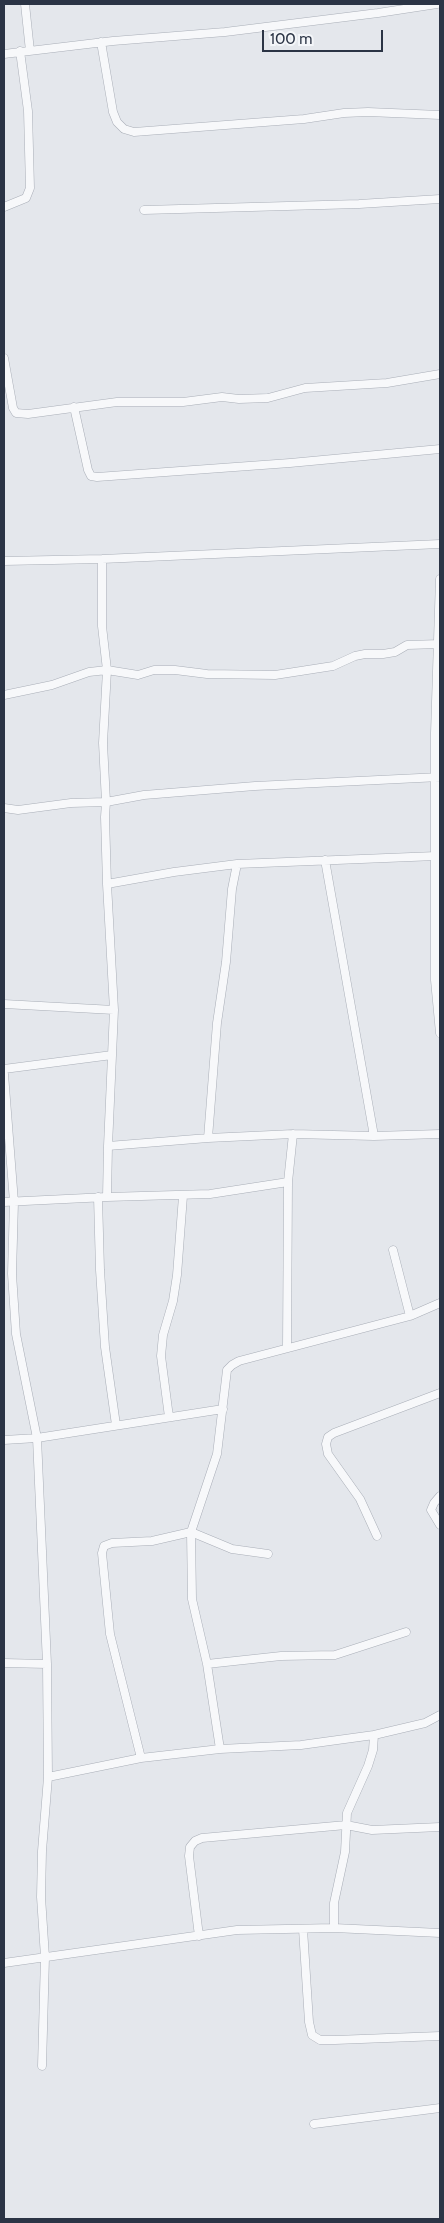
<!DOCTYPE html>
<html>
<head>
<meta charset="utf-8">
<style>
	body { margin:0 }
	#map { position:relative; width:444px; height:2223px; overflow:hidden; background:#e4e7ec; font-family:Cabin,sans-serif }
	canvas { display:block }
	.frame { position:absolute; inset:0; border:5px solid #2b3445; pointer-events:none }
	.scale { position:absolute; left:262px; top:30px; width:121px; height:22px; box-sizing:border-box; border:2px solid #2b3445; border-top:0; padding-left:6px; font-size:15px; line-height:18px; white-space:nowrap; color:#2b3445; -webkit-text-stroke:4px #f4f6f9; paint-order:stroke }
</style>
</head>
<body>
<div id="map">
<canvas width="444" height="2223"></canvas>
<div class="frame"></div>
<div class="scale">100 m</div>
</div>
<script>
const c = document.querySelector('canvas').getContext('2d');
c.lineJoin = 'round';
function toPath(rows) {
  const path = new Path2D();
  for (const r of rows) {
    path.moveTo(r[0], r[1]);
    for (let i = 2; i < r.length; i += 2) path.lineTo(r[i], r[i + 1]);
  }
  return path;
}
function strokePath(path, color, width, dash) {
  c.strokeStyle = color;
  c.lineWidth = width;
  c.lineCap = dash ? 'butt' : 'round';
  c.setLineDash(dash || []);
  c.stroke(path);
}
const minor = toPath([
	[25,4,30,51],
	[101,42,113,112,117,122,124,129,134,132,304,119,344,113,368,112,440,115],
	[4,54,113,41,225,32,378,13,437,4],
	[4,207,26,198,30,188,28,111,20,51],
	[144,210,359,204,440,199],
	[4,358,13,408,16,413,28,414,117,402,183,402,222,397,239,399,268,398,305,388,387,383,440,374],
	[74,407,88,470,91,476,97,477,290,463,440,449],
	[4,561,102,559,440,544],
	[440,579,435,733,435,980,440,1033],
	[4,695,52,685,89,672,107,670,138,675,154,670,175,670,207,674,275,675,333,666,355,656,365,654,383,654,395,652,407,645,440,644],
	[4,808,18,810,71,803,106,802,103,743,107,670,102,626,102,559],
	[325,860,374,1136],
	[107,884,174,872,237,864,436,856],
	[4,1004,114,1010],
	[4,1069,112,1055],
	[4,1074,14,1202,12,1274,16,1334,37,1438,47,1664,48,1777,42,1851,41,1897,45,1957,42,2066],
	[208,1138,217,1023,226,962,232,889,237,864],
	[108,1146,114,1010,107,884,105,817,106,802,144,795,255,786,440,777],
	[98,1197,100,1270,105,1347,116,1425],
	[107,1197,108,1146,208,1138,293,1134,374,1136,440,1134],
	[4,1202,107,1197,210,1194,288,1182],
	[393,1250,410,1316],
	[287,1348,288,1182,293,1134],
	[169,1417,161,1356,163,1335,173,1301,177,1275,183,1196],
	[4,1440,37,1438,223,1409],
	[440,1496,434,1503,431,1510,440,1525],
	[377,1536,360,1499,328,1454,326,1444,328,1437,334,1433,440,1393],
	[4,1663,47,1664],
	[207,1664,281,1656,335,1655,406,1632],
	[440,1715,425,1723,374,1735,373,1750,368,1766,347,1813,345,1852,334,1903,334,1928,440,1933],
	[220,1749,207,1664,192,1599,191,1532,217,1454,227,1370,232,1365,239,1361,410,1316,440,1303],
	[141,1758,110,1634,102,1553,104,1546,112,1543,152,1541,191,1532,232,1549,268,1554],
	[48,1777,141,1758,220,1749,301,1745,374,1735],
	[303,1929,309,2022,312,2035,320,2040,335,2040,440,2036],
	[199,1936,189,1856,190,1847,195,1841,202,1838,346,1825,372,1830,440,1827],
	[4,1963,237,1930,334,1928],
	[314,2124,440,2108]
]);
strokePath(minor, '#a9aeb7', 9);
strokePath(minor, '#f7f8fa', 8);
</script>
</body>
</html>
